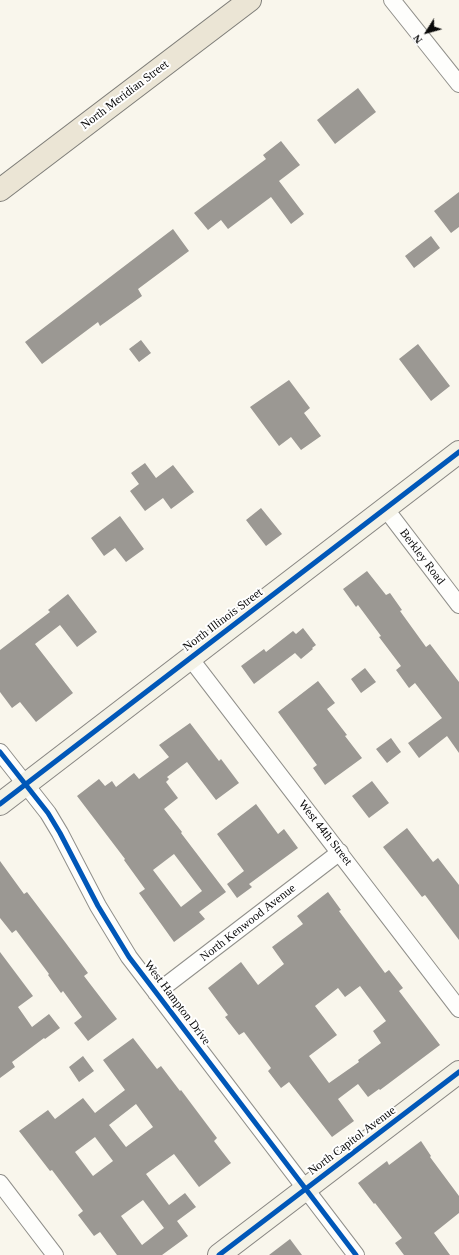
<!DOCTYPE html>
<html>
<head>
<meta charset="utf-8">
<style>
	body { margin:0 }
	#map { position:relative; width:459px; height:1255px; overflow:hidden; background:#f9f6ec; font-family:Georgia,serif }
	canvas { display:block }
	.north { position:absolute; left:407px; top:12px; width:40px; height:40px; -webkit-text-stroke:3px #fff; paint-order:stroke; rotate:233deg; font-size:11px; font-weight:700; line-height:16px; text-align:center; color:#090909 }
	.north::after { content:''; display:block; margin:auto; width:14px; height:18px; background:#090909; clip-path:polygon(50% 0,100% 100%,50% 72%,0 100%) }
</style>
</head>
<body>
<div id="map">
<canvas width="459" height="1255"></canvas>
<div class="north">N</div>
</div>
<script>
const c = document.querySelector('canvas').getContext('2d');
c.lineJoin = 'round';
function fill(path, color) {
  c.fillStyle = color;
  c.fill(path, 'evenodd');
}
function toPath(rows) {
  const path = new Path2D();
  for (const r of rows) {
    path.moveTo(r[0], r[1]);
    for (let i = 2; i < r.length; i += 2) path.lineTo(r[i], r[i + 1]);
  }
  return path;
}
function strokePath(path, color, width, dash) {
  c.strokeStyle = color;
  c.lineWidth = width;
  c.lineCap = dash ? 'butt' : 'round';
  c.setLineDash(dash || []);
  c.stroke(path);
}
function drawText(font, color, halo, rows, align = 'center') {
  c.font = font + ' Georgia,serif';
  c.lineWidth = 4;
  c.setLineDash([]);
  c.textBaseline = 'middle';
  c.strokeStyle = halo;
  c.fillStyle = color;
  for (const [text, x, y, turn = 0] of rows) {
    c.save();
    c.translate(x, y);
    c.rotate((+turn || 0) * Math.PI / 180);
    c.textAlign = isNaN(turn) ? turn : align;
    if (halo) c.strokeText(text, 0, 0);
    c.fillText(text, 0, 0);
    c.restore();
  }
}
fill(toPath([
	[358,88,376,112,335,144,317,120],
	[281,141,300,165,279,181,304,214,291,224,271,197,228,229,221,220,208,230,194,213,266,159,263,155],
	[459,192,459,227,451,233,434,211],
	[173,229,189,251,138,289,142,296,100,326,98,322,42,364,25,342],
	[431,236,440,248,414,268,405,256],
	[141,340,151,353,139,362,129,349],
	[418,344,450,386,431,401,399,359],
	[289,380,310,408,304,413,321,436,301,450,291,437,279,446,250,407],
	[145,463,156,478,173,465,194,492,171,509,163,498,145,511,130,491,139,484,131,473],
	[261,508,282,534,266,546,246,520],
	[120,516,144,549,126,562,115,548,104,556,91,538],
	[367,571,386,595,390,593,402,610,400,611,426,647,430,644,459,682,459,753,447,736,419,758,408,743,442,718,415,683,409,688,396,670,401,666,379,637,381,636,358,605,356,607,343,589],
	[68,594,97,632,77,647,60,625,35,644,73,693,36,722,20,702,12,708,0,692,0,650,50,612,48,610],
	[303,628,316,645,312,648,313,649,301,659,295,653,254,684,241,666,264,649,266,652,293,631,296,634],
	[365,668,376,682,361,693,351,679],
	[318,681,335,703,327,709,347,735,345,736,362,758,325,785,313,768,317,765,278,712],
	[190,723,219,761,221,759,239,783,216,800,187,762,167,777,169,779,166,782,178,798,164,809,182,832,181,833,226,892,199,912,205,919,174,942,139,893,145,889,124,860,125,859,77,796,99,779,105,786,112,781,116,787,134,773,139,779,169,757,159,745],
	[174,854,202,891,181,907,153,870],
	[391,738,401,752,387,763,376,749],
	[372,781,389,803,369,818,352,796],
	[256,804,278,834,284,829,298,848,249,884,252,887,237,898,227,884,244,871,217,834],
	[407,828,433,862,438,858,459,885,459,940,425,895,422,897,383,847],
	[0,861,24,894,27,892,65,942,88,973,84,976,117,1019,88,1041,74,1023,82,1017,63,991,61,993,48,975,49,974,16,930,12,933,0,918],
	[328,892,341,910,339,911,385,973,389,970,403,988,399,991,440,1045,380,1090,379,1089,368,1097,358,1084,338,1099,354,1121,332,1137,289,1082,281,1088,268,1071,271,1068,244,1032,239,1035,225,1017,228,1015,208,988,241,962,258,985,284,964,272,947,303,924,297,916],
	[360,986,386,1021,373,1031,381,1043,358,1060,359,1062,329,1083,309,1056,337,1035,315,1006,338,988,345,997],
	[0,952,33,996,18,1007,32,1027,49,1014,60,1028,45,1039,44,1038,12,1062,15,1067,0,1078],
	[133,1038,157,1069,161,1066,180,1091,181,1090,217,1138,214,1141,231,1163,199,1187,174,1154,146,1174,169,1205,185,1193,196,1207,177,1221,188,1236,162,1255,117,1255,100,1232,94,1236,78,1215,83,1211,52,1170,50,1171,19,1131,48,1110,55,1119,83,1098,95,1113,125,1090,103,1060],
	[136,1104,153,1127,126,1147,109,1125],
	[95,1137,113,1161,93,1176,75,1152],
	[143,1200,164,1228,142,1245,121,1216],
	[83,1056,94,1071,79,1082,69,1067],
	[421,1141,431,1156,430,1157,459,1196,459,1213,434,1233,450,1255,404,1255,395,1243,402,1238,375,1203,374,1204,358,1183,387,1161,389,1165],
	[290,1239,302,1255,269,1255]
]), '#9b9893');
const street = toPath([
	[392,0,459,84],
	[385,508,459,605],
	[190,658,459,1009],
	[0,752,48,813,60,833,98,906,129,957,356,1255],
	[156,993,340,852],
	[0,1183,55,1255]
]);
const secondary = toPath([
	[0,804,459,452],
	[219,1255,459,1072]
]);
const primary = toPath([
	[0,190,250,0]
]);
strokePath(street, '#91908b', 18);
strokePath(secondary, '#888682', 24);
strokePath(primary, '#7e7d78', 24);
strokePath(street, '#fefefc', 16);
strokePath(secondary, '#f4f2e6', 22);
strokePath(primary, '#ebe5d5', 22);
strokePath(toPath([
	[0,752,48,813,60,833,98,906,129,957,356,1255],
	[0,804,459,452],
	[219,1255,459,1072]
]), '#0057b8', 5);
drawText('12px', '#090909', '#fff', [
	["North Meridian Street",125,95,-37],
	["Berkley Road",422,557,53],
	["North Illinois Street",223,620,-37],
	["West 44th Street",325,833,52],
	["North Kenwood Avenue",248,923,-38],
	["West Hampton Drive",177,1003,53],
	["North Capitol Avenue",352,1141,-37]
]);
</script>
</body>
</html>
